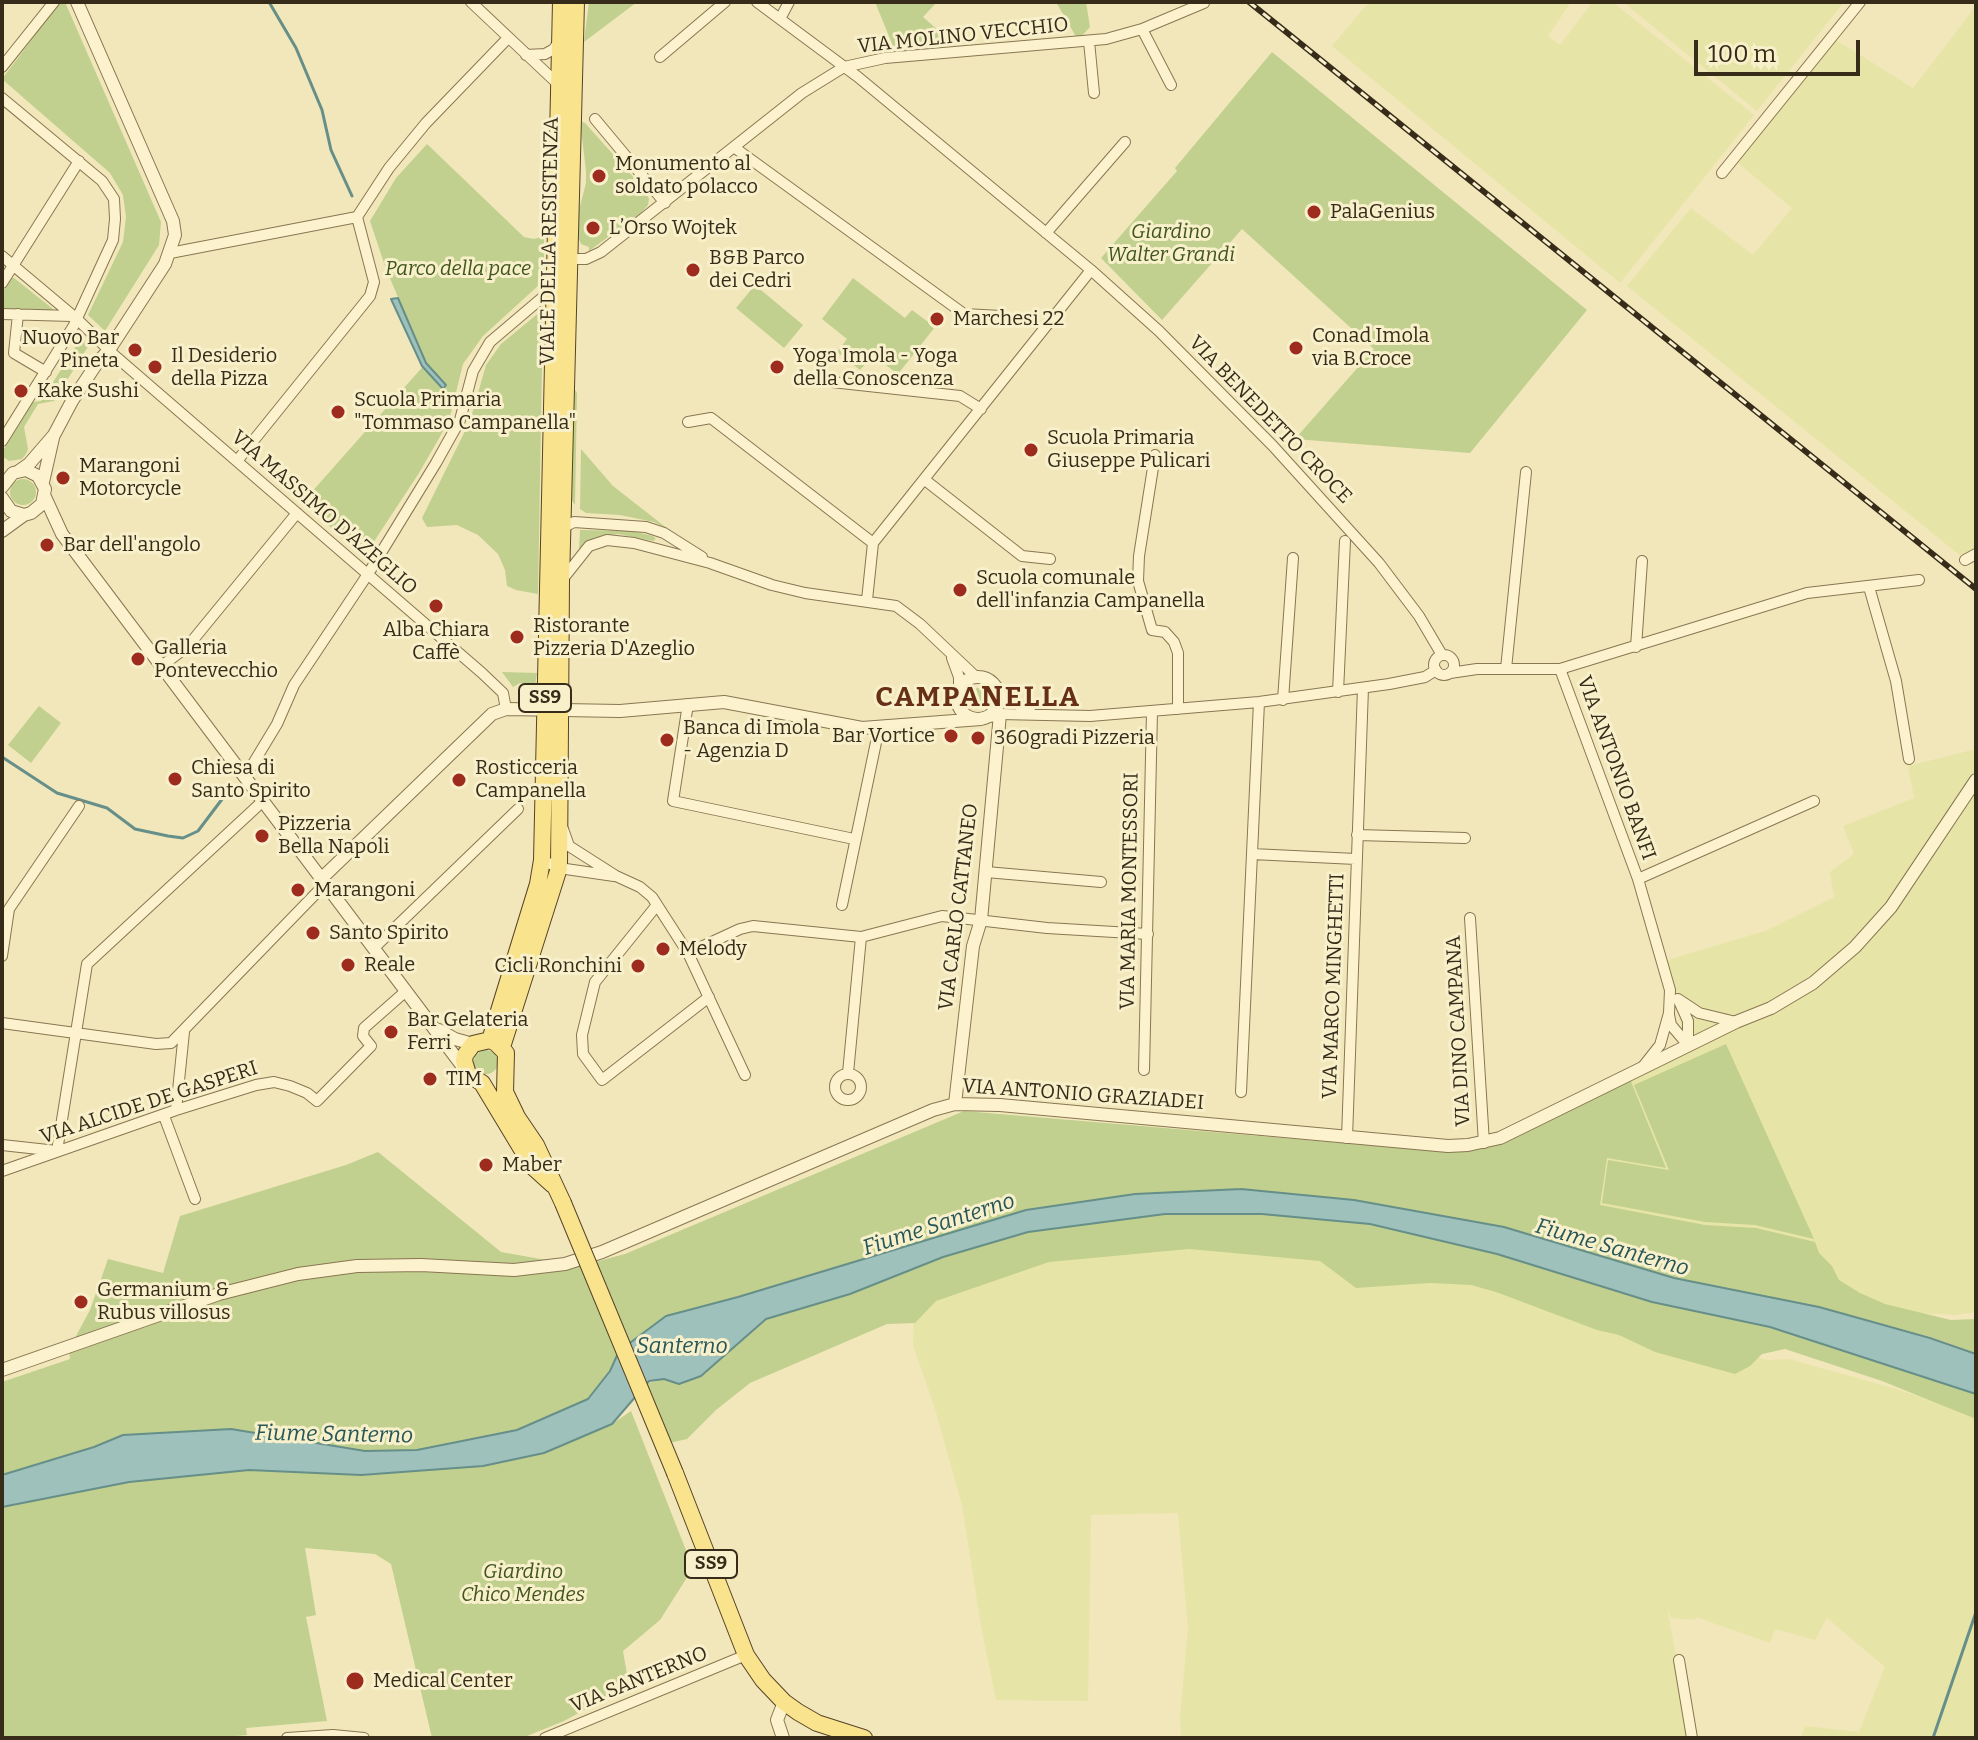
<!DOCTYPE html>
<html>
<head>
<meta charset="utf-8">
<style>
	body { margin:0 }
	#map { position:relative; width:1978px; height:1740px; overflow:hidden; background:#f1e7ba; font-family:Bitter,serif }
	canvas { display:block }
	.frame { position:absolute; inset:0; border:4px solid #372b1a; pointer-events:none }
	.scale { position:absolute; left:1694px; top:40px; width:166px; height:36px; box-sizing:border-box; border:4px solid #372b1a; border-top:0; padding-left:10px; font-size:24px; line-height:28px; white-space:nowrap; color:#372b1a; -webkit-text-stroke:6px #f8f0ca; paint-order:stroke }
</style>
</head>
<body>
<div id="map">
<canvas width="1978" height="1740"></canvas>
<div class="frame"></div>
<div class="scale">100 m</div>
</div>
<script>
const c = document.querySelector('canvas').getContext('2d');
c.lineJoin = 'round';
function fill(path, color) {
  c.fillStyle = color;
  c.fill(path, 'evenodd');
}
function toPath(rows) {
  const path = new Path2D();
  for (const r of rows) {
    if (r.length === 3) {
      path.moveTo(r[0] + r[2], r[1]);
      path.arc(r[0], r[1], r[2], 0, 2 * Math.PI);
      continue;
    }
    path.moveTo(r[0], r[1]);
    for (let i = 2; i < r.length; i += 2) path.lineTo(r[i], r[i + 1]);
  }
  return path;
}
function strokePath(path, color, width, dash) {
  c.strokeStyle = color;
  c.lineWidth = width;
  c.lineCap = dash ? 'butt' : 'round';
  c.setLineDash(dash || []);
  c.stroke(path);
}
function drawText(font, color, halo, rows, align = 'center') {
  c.font = font + ' Bitter,serif';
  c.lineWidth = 6;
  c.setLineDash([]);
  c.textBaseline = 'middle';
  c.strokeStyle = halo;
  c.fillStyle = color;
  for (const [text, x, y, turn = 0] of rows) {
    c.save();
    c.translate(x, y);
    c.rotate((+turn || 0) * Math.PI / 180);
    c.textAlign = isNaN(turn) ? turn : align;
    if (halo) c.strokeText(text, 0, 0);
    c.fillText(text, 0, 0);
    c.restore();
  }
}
fill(toPath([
	[1369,2,1571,2,1548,36,1560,45,1591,4,1604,2,1615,4,1754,115,1620,283,1332,46],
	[1623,2,1844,2,1757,111],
	[1976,6,1976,548,1962,557,1627,286,1691,208,1753,255,1792,208,1738,163,1833,38,1913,88],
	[1976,749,1976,1312,1955,1315,1871,1310,1616,1245,1544,1121,1688,1051,1664,961,1765,931,1834,897,1830,872,1854,854,1843,826,1914,798,1908,766],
	[1295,1240,1767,1360,1789,1359,1896,1389,1976,1415,1976,1738,1801,1738,1805,1726,1859,1732,1885,1667,1827,1618,1815,1640,1775,1629,1770,1643,1696,1617,1695,1620,1671,1618,1667,1607,1691,1738,1181,1738,1180,1717,1188,1628,1178,1513,1091,1515,1088,1701,996,1700,981,1626,962,1505,935,1409,913,1345,914,1304,1025,1264,1118,1250]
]), '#e7e4a7');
fill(toPath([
	[60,2,65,2,161,222,159,245,105,331,88,315,123,242,126,217,123,195,110,173,2,79],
	[589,2,637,2,584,42],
	[875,2,937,2,923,17,954,44,893,46],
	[1056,2,1086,2,1090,27,1078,40],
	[1272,52,1587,310,1470,453,1295,439,1374,349,1242,229,1162,320,1101,258,1177,171,1175,168],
	[580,121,585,123,644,189,649,199,648,205,642,212,589,251,589,247,581,244,579,239,579,210,586,183,586,171],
	[427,144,524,237,534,239,544,236,544,277,540,284,483,336,463,364,449,421,419,473,369,549,361,553,302,503,426,363,386,269,370,221,396,178],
	[11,278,14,278,53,309,51,312,2,311,2,294],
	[853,278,905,318,912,310,935,327,898,374,875,357,871,358,860,370,837,352,847,339,822,319],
	[755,285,803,325,784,348,736,308],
	[541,311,543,312,538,594,516,590,507,586,505,570,498,554,478,535,457,525,427,527,422,518,470,421,486,365,501,344],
	[76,333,89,345,54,401,38,404,24,427,28,449,26,454,22,459,9,461,2,456,2,452,33,402,41,401,76,346,69,343],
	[573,387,577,393,575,505,571,499],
	[581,449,613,486,668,529,654,522,620,515,586,513,580,509],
	[23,492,13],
	[580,530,632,531,653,536,656,539,653,541,618,534,603,536,591,540,579,550],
	[502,672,537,673,536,680,535,685,520,683,513,687],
	[978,698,10],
	[39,706,61,723,31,763,8,745],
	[1726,1044,1814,1239,1755,1225,1705,1222,1602,1203,1608,1160,1669,1170,1634,1085],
	[486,1062,12],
	[1630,1079,1666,1168,1607,1158,1600,1205,1705,1225,1756,1228,1815,1242,1819,1253,1832,1266,1839,1280,1860,1293,1885,1304,1951,1320,1976,1319,1976,1353,1931,1337,1819,1307,1674,1278,1504,1227,1354,1200,1241,1189,1135,1194,1026,1210,738,1297,666,1316,619,1351,610,1371,588,1399,517,1430,417,1450,365,1451,231,1429,123,1435,94,1447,2,1475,2,1382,70,1359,69,1349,90,1310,108,1259,163,1273,180,1216,346,1165,378,1152,501,1252,580,1266,625,1254,964,1111,1389,1147,1476,1150,1502,1142],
	[1165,1214,1262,1214,1370,1224,1497,1254,1652,1302,1770,1327,1976,1394,1976,1419,1882,1381,1785,1349,1762,1354,1750,1366,1735,1374,1655,1352,1619,1335,1597,1330,1496,1292,1471,1285,1430,1283,1356,1288,1320,1261,1189,1249,1049,1262,936,1301,915,1323,887,1324,750,1383,716,1410,687,1439,669,1443,644,1384,664,1379,679,1384,701,1376,766,1319,850,1294,943,1257,1028,1232],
	[631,1411,693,1568,660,1620,623,1651,629,1686,564,1721,522,1738,432,1738,391,1564,375,1554,305,1548,316,1615,306,1617,327,1721,246,1728,247,1735,213,1738,2,1738,2,1507,129,1482,249,1470,361,1475,483,1466,544,1453,612,1424]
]), '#c1d08e');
const water = toPath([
	[398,298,426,363,446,385,443,389,422,366,391,299,398,298],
	[1241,1189,1354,1200,1504,1227,1674,1278,1819,1307,1930,1338,1976,1354,1976,1394,1770,1327,1652,1302,1497,1254,1370,1224,1262,1214,1165,1214,1028,1232,943,1257,850,1294,766,1319,701,1376,679,1384,664,1379,649,1381,612,1424,544,1453,483,1466,361,1475,249,1470,129,1482,2,1507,2,1475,94,1447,123,1435,231,1429,365,1451,417,1450,517,1430,588,1399,610,1371,619,1351,666,1316,738,1297,1026,1210,1135,1194,1241,1189]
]);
fill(water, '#9fc1bb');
strokePath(water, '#668f89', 2);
strokePath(toPath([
	[269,2,296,48,322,110,331,150,352,196],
	[2,757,57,793,107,808,135,829,168,836,183,838,198,831,232,786],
	[1933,1738,1976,1612]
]), '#668f89', 3);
const minor = toPath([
	[471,2,559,85],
	[757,2,858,77,1091,270,1159,331,1273,446,1379,563,1419,616,1442,655],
	[780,19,789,2],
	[1142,29,1171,85],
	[1089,41,1094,93],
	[526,55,545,54,554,49,559,41],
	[660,57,725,2],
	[2,67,54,2],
	[2,98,102,181,114,199,115,219,113,240,73,327,2,441],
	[595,119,665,203],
	[735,148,964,314,1001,316],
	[1722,173,1860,2],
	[357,217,389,168,426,123,508,38],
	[1046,233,1125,142],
	[170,253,357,217],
	[2,256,77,319,114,355,482,673,503,693,506,709],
	[569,259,586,259,601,252,802,93,844,67,885,58,1106,39,1142,29,1204,3],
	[2,283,79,161],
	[2,314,72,316],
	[18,314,14,353,46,372],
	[832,382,960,396,981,409],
	[688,422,711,418,873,543],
	[1155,455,1139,556,1138,581,1152,630,1165,632,1174,642,1178,653,1178,709],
	[237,461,370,296,374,282,357,217],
	[925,480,1022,556,1050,559],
	[560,529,574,522,646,527,664,533,702,557],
	[1965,560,1976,554],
	[562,580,589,546,607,540,634,543,710,563,772,585,805,593,896,606,920,624,976,677],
	[1869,587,1896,681,1909,759],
	[867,600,873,543,1091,270],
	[1636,647,1642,561],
	[1444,665,10],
	[952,658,959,677,959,688],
	[163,665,188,646,297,513],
	[1506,669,1526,472],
	[1560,669,1638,879,1670,990,1669,1013,1660,1045,1641,1069],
	[1450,673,1477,669,1560,669,1807,593,1919,580],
	[1338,692,1345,541],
	[998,694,1030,711],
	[1283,700,1293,558],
	[688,704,673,801,854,839],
	[1000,714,1090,716,1259,702,1389,684,1425,677,1436,670],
	[245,777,277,724,294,685,368,574,436,463,460,420,473,371,490,342,543,297,555,293],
	[563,829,569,846,616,876,640,887,652,897,688,953,745,1075],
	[1357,835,1465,838],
	[1252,854,1356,859],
	[542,860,559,868,614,876],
	[986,872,1101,882],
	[1638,879,1814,801],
	[657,905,595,982,582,1035,583,1054,602,1080,709,997],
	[842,905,879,728],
	[1470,918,1484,1143],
	[374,948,518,809],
	[688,953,740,929,753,926,861,937,942,916,1047,928,1148,934],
	[2,956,9,909,79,806],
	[1678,999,1699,1013,1736,1022],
	[1679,1001,1688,1021,1688,1045],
	[1669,1015,1671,1025,1688,1045],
	[2,1023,156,1044,171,1043,326,883],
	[1144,1070,1152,712],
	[848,1073,861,937],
	[848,1087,13],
	[1241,1092,1259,702],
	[176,1110,184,1032],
	[164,1116,195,1199],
	[1347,1138,1363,688],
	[2,1145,57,1151,87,964,263,801],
	[2,1171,176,1110,256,1085,274,1082,290,1086,307,1093,317,1101,371,1046,363,1036,364,1028,406,991],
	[1679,1660,1692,1738],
	[287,1738,333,1735,364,1738],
	[545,1738,746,1655]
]);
const tertiary = toPath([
	[19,471,29,464,54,435,72,401,97,363,109,350,165,264,175,235,173,221,77,2],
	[43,482,53,438],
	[2,487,13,473,26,470,38,476,45,489,42,504,31,513,24,515,11,511,2,498],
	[45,497,62,534,466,1071],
	[2,531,24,515],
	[978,698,21],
	[322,878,492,714,506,709,620,711,724,702,862,728,981,719],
	[439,1030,455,1039,473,1044],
	[955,1104,973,946,981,920,1000,714,989,716],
	[2,1370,219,1294,298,1274,357,1266,421,1265,514,1270,565,1264,602,1252,933,1110,955,1104,1000,1105,1448,1146,1468,1145,1500,1138,1736,1022,1771,1008,1813,983,1855,947,1891,907,1976,780],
	[783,1738,777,1720,784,1702]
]);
const primary = toPath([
	[490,1040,538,884,542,860,561,2],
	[502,1047,559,868,561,581,576,2],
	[553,1185,532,1166,482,1083,468,1074,464,1061,465,1055,473,1044,490,1040,496,1043,506,1053,505,1092,517,1117,536,1145,563,1203],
	[675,1473,746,1655,763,1680,784,1702,798,1712,817,1723,864,1738]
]);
strokePath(minor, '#897653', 12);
strokePath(tertiary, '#897653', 14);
strokePath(primary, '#564328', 18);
strokePath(minor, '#fcf3ce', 10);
strokePath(tertiary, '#fcf3ce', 12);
strokePath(primary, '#f9e38d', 16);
const rail = toPath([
	[1249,2,1976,589]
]);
strokePath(rail, '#372b1a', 6);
strokePath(rail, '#f8f0ca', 3, [9]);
const primaryBridge = toPath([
	[563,1203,675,1473]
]);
strokePath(primaryBridge, '#564328', 18, []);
strokePath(primaryBridge, '#f9e38d', 16);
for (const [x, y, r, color] of [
	[599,176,8,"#9d2b1e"],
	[1314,212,8,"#9d2b1e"],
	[593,228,8,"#9d2b1e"],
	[693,270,8,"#9d2b1e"],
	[937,319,8,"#9d2b1e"],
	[1296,348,8,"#9d2b1e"],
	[135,350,8,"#9d2b1e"],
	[155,367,8,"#9d2b1e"],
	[777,367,8,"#9d2b1e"],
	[21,391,8,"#9d2b1e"],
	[338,412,8,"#9d2b1e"],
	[1031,450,8,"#9d2b1e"],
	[63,478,8,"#9d2b1e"],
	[47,545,8,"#9d2b1e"],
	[960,590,8,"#9d2b1e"],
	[436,606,8,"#9d2b1e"],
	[517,637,8,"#9d2b1e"],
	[138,659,8,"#9d2b1e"],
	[951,736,8,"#9d2b1e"],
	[978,738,8,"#9d2b1e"],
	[667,740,8,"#9d2b1e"],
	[175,779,8,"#9d2b1e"],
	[459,780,8,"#9d2b1e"],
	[262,836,8,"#9d2b1e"],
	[298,890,8,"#9d2b1e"],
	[313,933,8,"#9d2b1e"],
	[663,949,8,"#9d2b1e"],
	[348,965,8,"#9d2b1e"],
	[638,966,8,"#9d2b1e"],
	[391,1032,8,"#9d2b1e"],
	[430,1079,8,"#9d2b1e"],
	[486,1165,8,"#9d2b1e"],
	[81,1302,8,"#9d2b1e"],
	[355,1681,10,"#9d2b1e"]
]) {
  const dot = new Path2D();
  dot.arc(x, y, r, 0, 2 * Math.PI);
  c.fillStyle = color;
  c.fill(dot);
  strokePath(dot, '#f8f0ca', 3);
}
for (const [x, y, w] of [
	[545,698,52],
	[711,1564,52]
]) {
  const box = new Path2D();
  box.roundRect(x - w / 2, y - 14, w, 28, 6);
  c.fillStyle = '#f8f0ca';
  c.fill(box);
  strokePath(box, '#372b1a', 2);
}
drawText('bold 18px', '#372b1a', null, [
	["SS9",545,698],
	["SS9",711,1564]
]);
drawText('20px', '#372b1a', '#f8f0ca', [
	["VIA MOLINO VECCHIO",963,36,-6],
	["VIALE DELLA RESISTENZA",550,241,-89],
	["VIA BENEDETTO CROCE",1270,420,46],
	["VIA MASSIMO D'AZEGLIO",324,513,41],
	["VIA ANTONIO BANFI",1616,768,70],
	["VIA MARIA MONTESSORI",1130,891,-89],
	["VIA CARLO CATTANEO",959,907,-83],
	["VIA MARCO MINGHETTI",1334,986,-88],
	["VIA DINO CAMPANA",1459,1031,-93],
	["VIA ANTONIO GRAZIADEI",1083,1095,4],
	["VIA ALCIDE DE GASPERI",149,1103,-18],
	["VIA SANTERNO",639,1680,-22]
]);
drawText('20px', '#372b1a', '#f8f0ca', [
	["Monumento al",615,164],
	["soldato polacco",615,187],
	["PalaGenius",1330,212],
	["L’Orso Wojtek",609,228],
	["B&B Parco",709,258],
	["dei Cedri",709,281],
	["Marchesi 22",953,319],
	["Conad Imola",1312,336],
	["via B.Croce",1312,359],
	["Nuovo Bar",119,338,"right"],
	["Pineta",119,361,"right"],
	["Il Desiderio",171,356],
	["della Pizza",171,379],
	["Yoga Imola - Yoga",793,356],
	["della Conoscenza",793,379],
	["Kake Sushi",37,391],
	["Scuola Primaria",354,400],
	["\"Tommaso Campanella\"",354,423],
	["Scuola Primaria",1047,438],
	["Giuseppe Pulicari",1047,461],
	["Marangoni",79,466],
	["Motorcycle",79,489],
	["Bar dell'angolo",63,545],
	["Scuola comunale",976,578],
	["dell'infanzia Campanella",976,601],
	["Ristorante",533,626],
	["Pizzeria D'Azeglio",533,649],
	["Alba Chiara",436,630,"center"],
	["Caffè",436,653,"center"],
	["Galleria",154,648],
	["Pontevecchio",154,671],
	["Banca di Imola",683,728],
	["- Agenzia D",683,751],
	["Bar Vortice",935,736,"right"],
	["360gradi Pizzeria",994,738],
	["Chiesa di",191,768],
	["Santo Spirito",191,791],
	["Rosticceria",475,768],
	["Campanella",475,791],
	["Pizzeria",278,824],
	["Bella Napoli",278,847],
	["Marangoni",314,890],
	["Santo Spirito",329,933],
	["Melody",679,949],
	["Reale",364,965],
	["Cicli Ronchini",622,966,"right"],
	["Bar Gelateria",407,1020],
	["Ferri",407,1043],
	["TIM",446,1079],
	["Maber",502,1165],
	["Germanium &",97,1290],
	["Rubus villosus",97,1313],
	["Medical Center",373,1681]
], 'left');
drawText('italic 20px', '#41551e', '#f8f0ca', [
	["Giardino",1171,232],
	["Walter Grandi",1171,255],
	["Parco della pace",458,269],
	["Giardino",523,1572],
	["Chico Mendes",523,1595]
]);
drawText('italic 22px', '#275658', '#f8f0ca', [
	["Fiume Santerno",939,1225,-18],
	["Fiume Santerno",1612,1248,16],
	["Santerno",682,1347],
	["Fiume Santerno",334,1435,1]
]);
c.letterSpacing = '2px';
drawText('bold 28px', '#672f15', '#f8f0ca', [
	["CAMPANELLA",978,698]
]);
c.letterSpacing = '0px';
</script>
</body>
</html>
